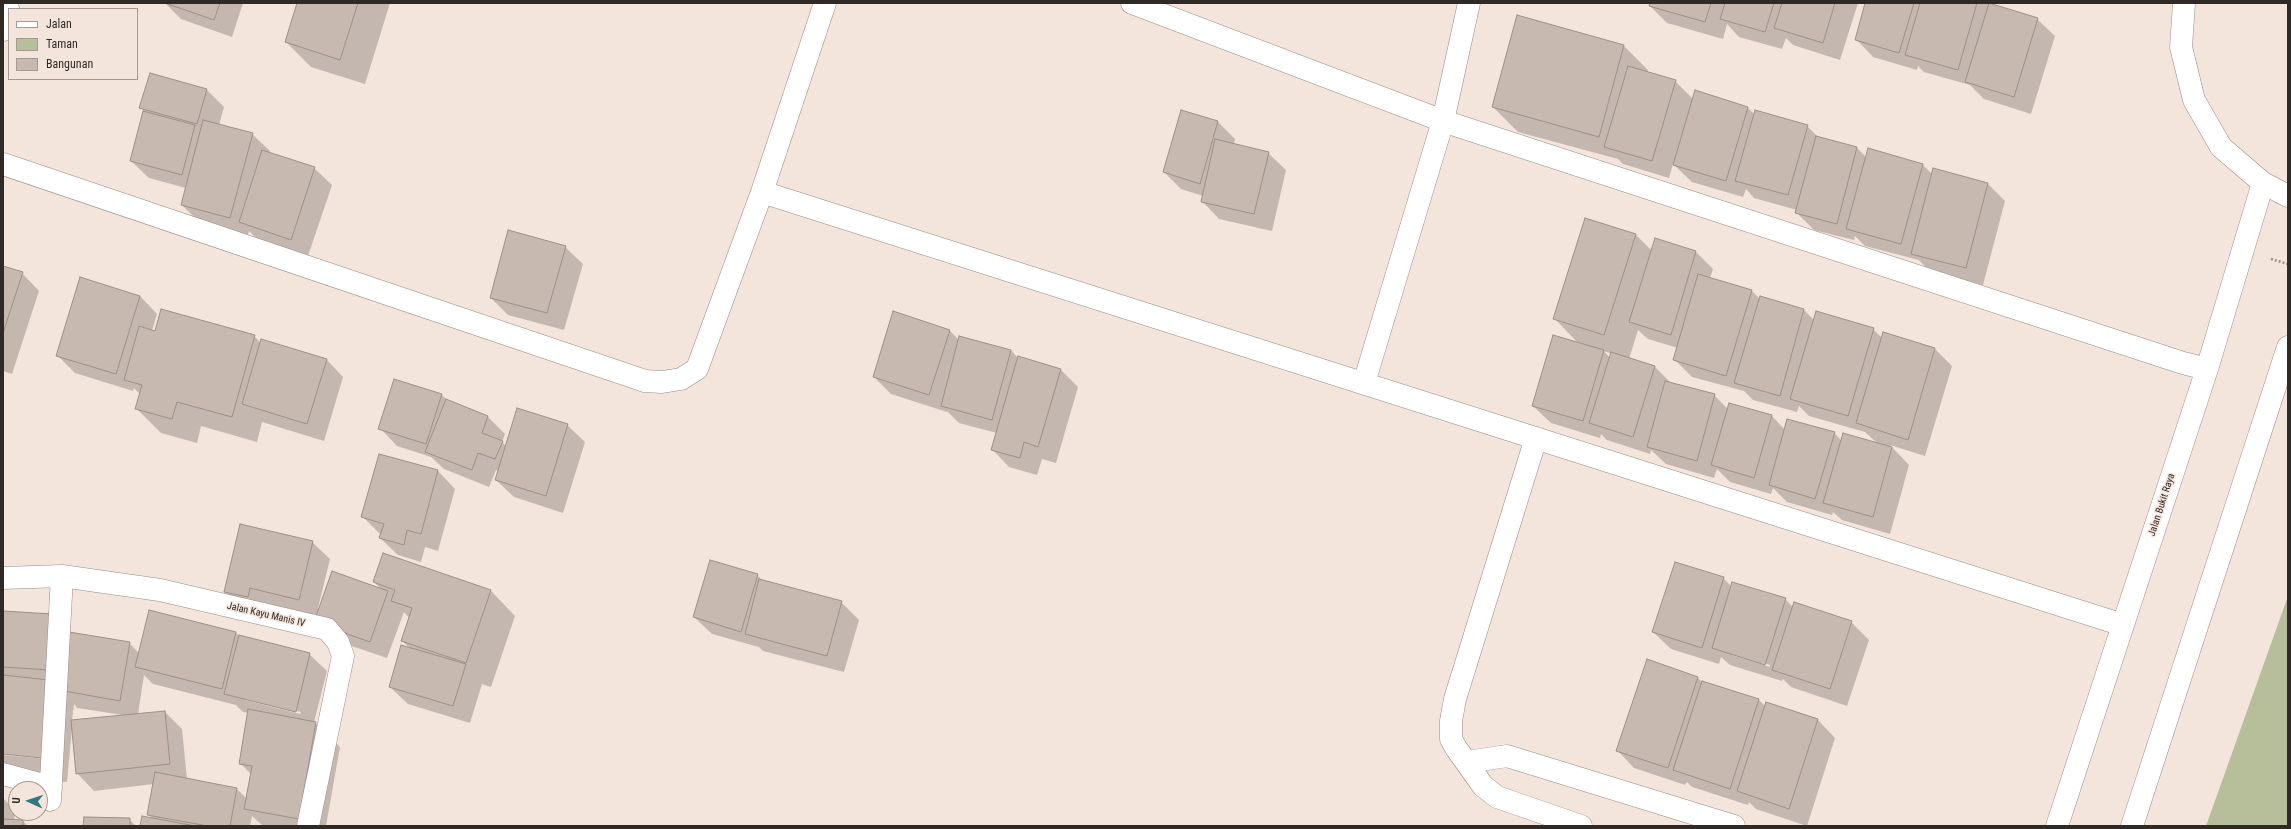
<!DOCTYPE html>
<html>
<head>
<meta charset="utf-8">
<style>
	body { margin:0 }
	#map { position:relative; width:2291px; height:829px; overflow:hidden; background:#f4e5dc; font-family:"Roboto Condensed",sans-serif }
	canvas { display:block }
	.frame { position:absolute; inset:0; border:4px solid #2f2a26; pointer-events:none }
	.legend { position:absolute; left:8px; top:8px; width:130px; height:72px; box-sizing:border-box; background:#f4e5dc; border:1px solid #a59a93; margin:0; padding:5px 7px; list-style:none; font-size:12px; color:#2f2a26 }
	.legend li { display:flex; align-items:center; gap:8px; height:20px }
	.legend b { width:20px; border:1px solid #a59a93 }
	.north { position:absolute; left:8px; top:781px; width:40px; height:40px; box-sizing:border-box; background:#f4e5dc; border:1px solid #a59a93; border-radius:50%; rotate:273deg; font-size:11px; font-weight:700; line-height:16px; text-align:center; color:#2f2a26 }
	.north::after { content:''; display:block; margin:auto; width:14px; height:18px; background:#317980; clip-path:polygon(50% 0,100% 100%,50% 72%,0 100%) }
</style>
</head>
<body>
<div id="map">
<canvas width="2291" height="829"></canvas>
<div class="frame"></div>
<ul class="legend">
<li><b style="height:5px;background:#fff"></b>Jalan</li>
<li><b style="height:11px;background:#b7bf9a"></b>Taman</li>
<li><b style="height:11px;background:#c7b9b0"></b>Bangunan</li>
</ul>
<div class="north">U</div>
</div>
<script>
const c = document.querySelector('canvas').getContext('2d');
c.lineJoin = 'round';
function fill(path, color) {
  c.fillStyle = color;
  c.fill(path, 'evenodd');
}
function toPath(rows) {
  const path = new Path2D();
  for (const r of rows) {
    path.moveTo(r[0], r[1]);
    for (let i = 2; i < r.length; i += 2) path.lineTo(r[i], r[i + 1]);
  }
  return path;
}
function strokePath(path, color, width, dash) {
  c.strokeStyle = color;
  c.lineWidth = width;
  c.lineCap = dash ? 'butt' : 'round';
  c.setLineDash(dash || []);
  c.stroke(path);
}
function drawText(font, color, halo, rows, align = 'center') {
  c.font = font + ' "Roboto Condensed",sans-serif';
  c.lineWidth = 3;
  c.setLineDash([]);
  c.textBaseline = 'middle';
  c.strokeStyle = halo;
  c.fillStyle = color;
  for (const [text, x, y, turn = 0] of rows) {
    c.save();
    c.translate(x, y);
    c.rotate((+turn || 0) * Math.PI / 180);
    c.textAlign = isNaN(turn) ? turn : align;
    if (halo) c.strokeText(text, 0, 0);
    c.fillText(text, 0, 0);
    c.restore();
  }
}
fill(toPath([
	[2288,596,2288,826,2206,826]
]), '#b7bf9a');
fill(toPath([
	[165,3,243,3,232,37,181,19],
	[298,3,390,3,365,84,311,67,286,42],
	[1651,3,1858,3,1840,60,1793,45,1786,38,1782,49,1739,37,1727,24,1723,39,1667,23,1650,6],
	[1866,3,1987,3,2037,19,2055,36,2031,114,1984,99,1970,85,1924,72,1918,66,1917,70,1873,57,1856,39],
	[1623,45,1648,70,1647,73,1675,81,1694,100,1748,108,1755,115,1807,126,1819,138,1857,148,1867,158,1923,165,1932,174,1934,170,1988,184,2005,201,1983,285,1929,271,1919,260,1865,246,1855,236,1854,240,1814,230,1796,212,1797,210,1754,198,1746,189,1743,197,1692,182,1673,164,1669,178,1623,164,1618,159,1518,132,1493,107],
	[207,90,224,107,219,125,252,134,270,151,269,153,314,168,332,185,308,256,257,239,249,231,248,235,199,222,182,205,186,188,149,178,131,161,144,111,140,107],
	[1182,111,1218,122,1235,139,1234,145,1268,153,1286,170,1272,231,1219,219,1202,201,1203,196,1181,189,1164,172],
	[1586,219,1636,235,1652,251,1656,240,1696,252,1713,269,1710,278,1751,290,1760,299,1760,297,1804,310,1814,320,1873,329,1882,338,1935,349,1952,366,1925,456,1890,445,1909,465,1890,534,1842,520,1833,512,1832,515,1787,502,1773,488,1771,494,1730,482,1717,469,1714,478,1666,464,1651,450,1650,454,1607,440,1601,434,1600,438,1551,423,1533,406,1579,344,1554,318],
	[1638,330,1648,339,1678,348,1675,360,1692,377,1744,391,1753,400,1797,412,1799,406,1809,416,1865,432,1877,443,1842,441,1834,433,1785,430,1772,416,1730,404,1728,409,1714,395,1672,384,1655,367,1629,359],
	[1604,351,1612,354,1610,358],
	[565,247,583,264,564,330,508,315,491,298],
	[3,267,22,273,39,291,12,374,3,371],
	[140,296,157,314,152,331,254,336,261,343,326,359,343,377,324,441,262,422,257,442,201,426,197,443,161,433,137,409,140,394,134,388,133,391,75,373,57,355],
	[894,313,950,331,959,340,960,337,1011,350,1017,357,1061,370,1078,387,1056,463,1042,459,1037,475,1009,467,992,449,997,433,959,423,947,411,947,412,891,394,874,377],
	[441,394,448,401,488,417,505,434,502,442,507,447,567,425,585,442,563,513,514,497,496,480,499,471,496,470,489,487,444,469,431,457,397,446,380,428],
	[380,455,438,471,455,489,438,551,425,547,421,562,398,555,380,538,381,535,363,517],
	[312,542,330,559,318,608,383,591,374,582,491,591,515,616,491,687,482,684,470,723,408,704,390,687,410,648,402,641,410,619,404,612,387,658,242,609,225,592],
	[757,575,764,582,841,602,859,620,844,672,763,651,759,647,712,634,694,617],
	[1723,578,1731,586,1785,599,1794,608,1851,622,1869,640,1847,706,1791,687,1783,679,1782,681,1730,665,1721,657,1719,664,1671,649,1653,632],
	[1732,653,1770,665,1770,667,1732,655],
	[3,612,70,633,129,643,139,653,236,633,240,637,309,654,327,671,314,722,340,747,326,826,263,826,252,816,250,826,141,826,153,819,148,814,154,784,94,791,77,773,72,728,67,782,3,776,3,755,47,759,47,757,3,753],
	[144,675,153,684,236,705,243,712,249,713,240,763,252,775,247,799,237,789,187,779,182,729,165,712,138,714],
	[245,698,301,712,300,714,245,700],
	[74,704,77,708,123,715,72,721],
	[1698,678,1702,682,1759,700,1766,707,1767,704,1818,720,1835,738,1807,826,1756,809,1749,802,1748,805,1692,787,1687,782,1685,785,1634,768,1617,750],
	[3,798,15,810,14,821,23,821,28,826,3,826],
	[129,819,136,826,84,826]
]), '#0003');
const building = toPath([
	[165,3,220,3,214,20,165,3],
	[297,3,358,3,340,60,285,42,297,3],
	[1650,3,1711,3,1705,22,1649,6,1650,3],
	[1725,3,1774,3,1765,32,1720,19,1725,3],
	[1782,3,1835,3,1823,43,1774,28,1782,3],
	[1865,3,1914,3,1899,53,1855,40,1865,3],
	[1920,3,1977,3,1958,70,1905,55,1920,3],
	[1989,3,2038,18,2014,97,1965,82,1989,3],
	[1517,15,1624,45,1599,137,1492,107,1517,15],
	[1628,66,1676,80,1652,161,1604,147,1628,66],
	[150,73,207,89,197,124,139,108,150,73],
	[1695,90,1748,107,1726,181,1673,165,1695,90],
	[1181,110,1218,121,1200,184,1163,172,1181,110],
	[1755,110,1808,125,1788,195,1735,181,1755,110],
	[143,111,195,125,182,175,130,161,143,111],
	[203,120,253,133,230,218,181,205,203,120],
	[1816,136,1857,147,1837,224,1795,213,1816,136],
	[1215,139,1269,152,1254,214,1201,202,1215,139],
	[1868,148,1923,164,1901,244,1846,229,1868,148],
	[262,150,315,167,291,240,239,222,262,150],
	[1933,168,1988,183,1966,268,1911,254,1933,168],
	[1585,218,1636,234,1604,335,1553,319,1585,218],
	[508,230,566,246,547,313,490,298,508,230],
	[1655,238,1696,251,1671,335,1629,322,1655,238],
	[3,266,23,272,3,333,3,266],
	[1698,274,1752,290,1726,376,1673,360,1698,274],
	[80,277,140,296,116,374,56,356,80,277],
	[1760,296,1804,309,1780,396,1734,383,1760,296],
	[161,309,255,335,232,417,177,402,172,419,135,409,142,385,124,380,139,326,155,331,161,309],
	[893,311,950,330,929,395,873,377,893,311],
	[1816,311,1874,328,1848,416,1790,399,1816,311],
	[1883,332,1935,348,1908,440,1856,423,1883,332],
	[1553,335,1604,350,1583,421,1532,406,1553,335],
	[959,336,1011,350,992,420,941,406,959,336],
	[261,339,327,359,307,424,242,404,261,339],
	[1611,352,1655,366,1633,437,1589,423,1611,352],
	[1018,356,1061,369,1038,447,1024,442,1020,458,991,450,1018,356],
	[394,379,442,394,426,444,378,429,394,379],
	[1665,381,1715,394,1697,461,1647,447,1665,381],
	[446,399,488,416,482,433,503,441,495,459,478,453,472,470,425,452,446,399],
	[1729,403,1772,415,1754,478,1711,465,1729,403],
	[517,408,568,424,546,496,495,480,517,408],
	[1787,419,1835,432,1815,499,1769,485,1787,419],
	[1843,433,1892,447,1873,517,1823,503,1843,433],
	[379,454,438,470,421,534,407,530,404,545,379,538,384,524,361,517,379,454],
	[240,524,313,541,299,600,250,588,248,597,224,592,240,524],
	[383,553,491,590,466,663,401,641,412,608,391,601,395,590,373,582,383,553],
	[710,560,758,574,741,632,693,617,710,560],
	[1675,562,1724,577,1702,648,1652,632,1675,562],
	[332,571,388,591,370,642,314,622,332,571],
	[759,579,842,601,827,656,745,634,759,579],
	[1732,582,1786,598,1765,665,1712,648,1732,582],
	[1794,602,1852,621,1830,689,1772,670,1794,602],
	[149,610,236,632,222,689,135,667,149,610],
	[3,611,53,614,49,670,3,667,3,611],
	[69,632,130,642,120,701,59,690,69,632],
	[239,635,310,653,296,712,224,694,239,635],
	[401,645,466,664,453,706,389,687,401,645],
	[1647,659,1698,677,1668,768,1616,751,1647,659],
	[3,675,49,680,42,758,3,754,3,675],
	[1702,681,1759,699,1730,789,1673,770,1702,681],
	[1766,702,1818,719,1789,809,1737,791,1766,702],
	[248,709,316,722,299,819,244,809,252,766,239,764,248,709],
	[165,711,170,764,76,774,71,720,165,711],
	[155,772,237,788,230,826,208,826,147,815,155,772],
	[142,816,195,826,140,826,142,816],
	[84,817,130,818,130,826,83,826,84,817],
	[3,819,23,820,23,826,3,826,3,819]
]);
fill(building, '#c7b9b0');
strokePath(building, '#9c8f86', 1);
const minor = toPath([
	[1132,3,1443,121,2183,363,2207,369],
	[2184,3,2181,47,2194,100,2221,147,2263,183,2288,196],
	[3,30,9,11],
	[3,164,645,381,662,382,681,379,697,369,762,192,825,3],
	[762,192,2123,625],
	[1364,383,1443,121,1469,3],
	[1536,438,1455,699,1451,721,1451,739,1456,748,1483,786,1497,797,1581,826],
	[3,578,62,576,160,590,327,629,338,642,343,656,308,826],
	[1467,762,1507,756,1734,826],
	[3,774,51,787],
	[50,800,62,576],
	[2057,826,2207,369,2263,183],
	[2132,826,2288,347]
]);
strokePath(minor, '#998c84', 23);
strokePath(toPath([
	[2271,259,2288,264]
]), '#9a9089', 2.5, [2, 2]);
strokePath(minor, '#fff', 22);
drawText('10px', '#2f2a26', '#f4e5dc', [
	["Jalan Bukit Raya",2162,505,-72],
	["Jalan Kayu Manis IV",266,615,13]
]);
</script>
</body>
</html>
